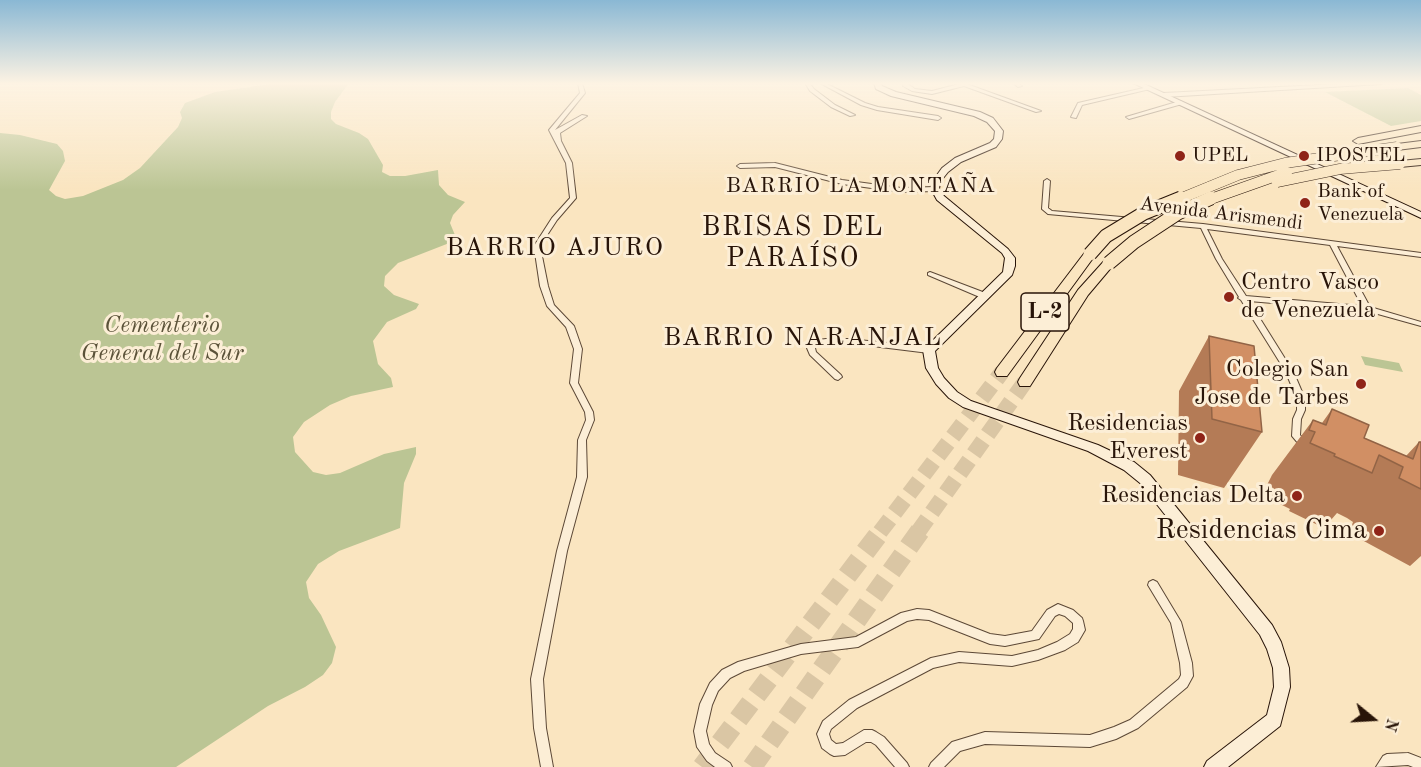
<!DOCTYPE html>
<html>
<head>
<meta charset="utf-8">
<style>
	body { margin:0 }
	#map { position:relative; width:1421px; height:767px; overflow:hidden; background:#fae5c0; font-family:"Old Standard TT",serif }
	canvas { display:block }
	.north { position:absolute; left:1343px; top:689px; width:60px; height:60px; -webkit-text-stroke:4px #fceed6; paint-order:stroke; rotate:108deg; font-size:16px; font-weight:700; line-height:24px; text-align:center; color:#281408 }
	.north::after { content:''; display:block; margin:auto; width:21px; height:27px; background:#281408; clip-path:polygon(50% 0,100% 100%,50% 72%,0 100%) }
</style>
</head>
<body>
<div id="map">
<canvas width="1421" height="767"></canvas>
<div class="north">N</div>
</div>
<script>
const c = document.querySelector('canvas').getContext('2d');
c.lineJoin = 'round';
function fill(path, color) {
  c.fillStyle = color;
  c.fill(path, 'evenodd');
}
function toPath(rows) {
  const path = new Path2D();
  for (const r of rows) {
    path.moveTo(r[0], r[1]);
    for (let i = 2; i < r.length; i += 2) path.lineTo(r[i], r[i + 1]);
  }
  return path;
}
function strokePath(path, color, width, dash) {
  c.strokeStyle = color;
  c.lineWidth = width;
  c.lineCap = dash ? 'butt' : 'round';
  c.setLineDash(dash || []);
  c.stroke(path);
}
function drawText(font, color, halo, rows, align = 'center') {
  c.font = font + ' "Old Standard TT",serif';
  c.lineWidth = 6;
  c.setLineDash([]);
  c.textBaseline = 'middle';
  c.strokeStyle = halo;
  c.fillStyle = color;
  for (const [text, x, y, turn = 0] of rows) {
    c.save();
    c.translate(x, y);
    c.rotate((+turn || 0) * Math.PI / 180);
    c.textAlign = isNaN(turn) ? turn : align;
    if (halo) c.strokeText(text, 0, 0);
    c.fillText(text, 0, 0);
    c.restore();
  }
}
fill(toPath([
	[278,83,349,83,335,102,331,112,331,119,336,124,359,133,368,139,383,165,382,172,390,176,405,176,438,170,439,185,448,195,465,202,453,215,450,223,457,240,398,263,385,276,384,286,394,295,419,304,416,309,387,322,373,341,378,364,391,378,393,387,351,396,330,405,304,422,293,437,295,452,313,472,326,475,340,473,384,454,416,447,416,454,404,483,400,528,339,551,318,564,306,582,309,598,321,615,336,647,332,663,323,675,305,687,268,706,176,767,0,767,0,133,20,135,57,144,63,151,65,161,49,190,56,196,65,199,83,196,123,180,140,168,178,127,182,118,180,112,185,103,215,92],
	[1408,88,1421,95,1421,121,1391,126,1325,92],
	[1361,356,1399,363,1403,372,1365,365]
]), '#bbc594');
strokePath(toPath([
	[880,532,1002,372],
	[918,532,1025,382]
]), '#dac6a4', 16, [16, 8]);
strokePath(toPath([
	[702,767,881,531],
	[752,767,920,531]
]), '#dac6a4', 20, [20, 10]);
const street = toPath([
	[578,83,582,83,585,93,555,130,582,115,587,116,560,133,561,141,572,163,576,198,557,220,540,246,548,286,554,305,574,326,582,349,578,383,593,412,594,420,586,440,587,477,567,551,543,679,546,728,553,767,541,767,534,728,531,679,557,551,577,477,578,440,586,420,585,412,570,383,574,349,566,327,547,306,540,286,534,246,552,218,570,198,566,163,549,130,580,93,578,83],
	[805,83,809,83,814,89,835,105,855,115,850,116,831,107,810,91,805,83],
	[820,83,825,83,865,103,878,107,938,116,941,118,938,120,877,110,861,105,820,83],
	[904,83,908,83,908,84,915,89,932,91,959,84,958,83,964,83,1041,111,1036,112,964,86,932,94,912,91,903,86,904,83],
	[1013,83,1018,83,1022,86,1018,87,1013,83],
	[1357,83,1383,83,1381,84,1164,97,1161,95,1164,93,1357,83],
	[1148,87,1150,88,1150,89,1082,105,1076,118,1071,117,1078,103,1148,87],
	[1180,101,1182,102,1182,104,1129,119,1126,117,1180,101],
	[775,163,842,180,901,188,935,187,938,189,935,191,901,192,842,184,775,167,740,168,737,166,740,164,775,163],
	[1047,179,1050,181,1048,208,1052,211,1203,224,1421,253,1421,257,1337,246,1370,307,1421,322,1421,326,1367,311,1249,301,1294,373,1305,399,1305,410,1301,419,1300,435,1310,447,1309,449,1306,450,1303,449,1292,436,1293,419,1297,410,1297,399,1287,375,1245,370,1241,367,1245,364,1284,369,1241,300,1238,298,1239,297,1216,259,1201,228,1048,214,1042,209,1044,181,1047,179],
	[1207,229,1330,245,1362,306,1246,296,1222,259,1207,229],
	[930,272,988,294,989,296,988,298,982,298,928,275,928,273,930,272],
	[826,339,848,339,929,347,933,350,929,353,848,343,826,343,816,345,815,348,816,352,841,375,842,377,838,380,835,379,810,355,807,348,810,341,826,339],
	[1153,580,1157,582,1181,622,1192,663,1193,676,1187,687,1138,728,1116,739,1090,747,985,744,960,751,944,767,929,767,931,763,952,742,985,732,1090,735,1114,727,1130,720,1179,679,1181,675,1180,663,1171,623,1148,585,1149,582,1153,580],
	[1058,604,1073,610,1082,618,1083,621,1085,630,1078,642,1065,650,1038,660,1012,666,959,662,933,668,857,708,831,729,829,734,831,740,836,744,843,743,864,730,872,730,876,732,884,737,907,763,909,767,895,767,876,745,871,742,866,742,845,755,834,756,830,754,822,748,817,734,823,721,849,700,931,658,959,652,1012,656,1038,650,1057,642,1070,634,1073,629,1073,623,1065,616,1059,614,1055,616,1039,639,1005,646,990,644,929,620,917,619,907,621,858,647,801,654,744,671,730,678,718,691,712,705,706,731,709,744,715,753,730,763,732,767,715,767,707,761,697,747,694,731,700,704,710,683,722,670,738,662,801,644,856,637,901,613,917,609,929,610,990,634,1005,636,1032,631,1047,610,1058,604],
	[1408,753,1421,758,1421,767,1413,767,1408,765,1376,767,1383,756,1387,754,1408,753]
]);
const secondary = toPath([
	[874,83,881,83,882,86,896,92,980,112,993,118,1003,131,1002,139,996,147,961,162,948,172,940,182,939,189,944,196,1008,249,1015,258,1015,266,1012,275,935,351,938,368,944,378,957,392,971,401,1098,445,1134,462,1150,475,1272,625,1281,642,1289,668,1290,687,1280,726,1228,767,1204,767,1207,761,1267,715,1274,687,1273,668,1267,649,1260,635,1140,483,1124,470,1088,451,963,407,949,398,936,384,926,368,923,350,1003,272,1005,258,1002,253,937,200,931,189,932,182,942,168,955,158,990,143,994,139,995,131,987,122,974,116,891,96,876,89,874,83],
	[1133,83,1142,83,1421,212,1421,218,1133,83]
]);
const highway = toPath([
	[1421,126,1421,132,1358,144,1353,141,1358,138,1421,126],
	[1421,141,1421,147,1397,150,1392,147,1397,144,1421,141],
	[1421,159,1421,165,1400,167,1395,164,1400,161,1421,159],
	[1090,250,1096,254,1007,376,997,376,995,372,997,368,1086,251,1090,250],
	[1109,259,1115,263,1088,295,1030,386,1020,386,1018,382,1020,378,1078,290,1105,260,1109,259]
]);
strokePath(street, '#5c4836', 2);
strokePath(secondary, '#281408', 2);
strokePath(highway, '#281408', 2);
fill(street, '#fceed6');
fill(secondary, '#fceed6');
fill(highway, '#fae5c0');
const highwayBridgeFar1 = toPath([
	[1277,182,1340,169,1400,164],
	[1177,200,1238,175,1285,163,1397,147],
	[1208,200,1287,172]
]);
const highwayBridge = toPath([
	[1090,254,1106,236,1144,213,1181,198],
	[1109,263,1134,242,1178,213,1211,198]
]);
strokePath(highwayBridgeFar1, '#281408', 11, []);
strokePath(highwayBridge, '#281408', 15, []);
strokePath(highwayBridgeFar1, '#fae5c0', 10);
strokePath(highwayBridge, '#fae5c0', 13);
fill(toPath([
	[1209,336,1262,432,1224,488,1178,475,1179,391],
	[1332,409,1364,438,1406,456,1419,442,1421,442,1421,556,1410,566,1349,533,1353,522,1347,518,1337,513,1324,528,1289,511,1290,509,1268,498,1273,488,1267,485,1272,475,1313,420,1322,423]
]), '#b47b56');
const building = toPath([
	[1209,336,1254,346,1262,432,1212,419,1209,336],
	[1332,409,1369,425,1364,438,1413,459,1419,442,1421,442,1421,489,1399,478,1403,467,1379,455,1372,473,1334,456,1335,454,1310,443,1315,432,1309,430,1313,420,1326,425,1332,409]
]);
fill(building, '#d18f64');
strokePath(building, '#926446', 1.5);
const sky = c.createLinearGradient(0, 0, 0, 190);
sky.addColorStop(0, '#8ab8d4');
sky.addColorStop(0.44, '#fdf3e3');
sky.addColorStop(1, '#fdf3e300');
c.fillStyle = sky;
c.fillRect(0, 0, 1421, 190);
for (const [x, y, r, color] of [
	[1180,156,6,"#8f2418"],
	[1304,156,6,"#8f2418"],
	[1305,203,6,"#8f2418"],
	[1229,297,6,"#8f2418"],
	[1361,384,6,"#8f2418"],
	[1200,438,6,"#8f2418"],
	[1297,496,6,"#8f2418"],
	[1379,531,6,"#8f2418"]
]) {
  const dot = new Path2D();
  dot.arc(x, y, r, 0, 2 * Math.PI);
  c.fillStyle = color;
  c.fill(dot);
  strokePath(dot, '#fceed6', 2);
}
drawText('20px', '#281408', '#fceed6', [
	["UPEL",1192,156],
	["IPOSTEL",1316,156],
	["Bank of",1317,192],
	["Venezuela",1317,215]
], 'left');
drawText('20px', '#281408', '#fceed6', [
	["Avenida Arismendi",1221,214,7]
]);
c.letterSpacing = '1.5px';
drawText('22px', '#281408', '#fceed6', [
	["BARRIO LA MONTAÑA",861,186]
]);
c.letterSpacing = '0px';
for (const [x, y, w] of [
	[1045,312,48]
]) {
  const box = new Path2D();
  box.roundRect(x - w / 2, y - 19, w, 38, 4.5);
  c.fillStyle = '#fceed6';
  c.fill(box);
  strokePath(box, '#281408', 1.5);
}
drawText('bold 22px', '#281408', null, [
	["L-2",1045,312]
]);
drawText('24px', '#281408', '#fceed6', [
	["Centro Vasco",1241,283,"left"],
	["de Venezuela",1241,311,"left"],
	["Colegio San",1349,370],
	["Jose de Tarbes",1349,398],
	["Residencias",1188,424],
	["Everest",1188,452],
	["Residencias Delta",1285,496]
], 'right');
drawText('italic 24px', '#5b5239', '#fceed6', [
	["Cementerio",162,326],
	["General del Sur",162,354]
]);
c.letterSpacing = '1.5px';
drawText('26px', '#281408', '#fceed6', [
	["BARRIO AJURO",555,248],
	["BARRIO NARANJAL",803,338]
]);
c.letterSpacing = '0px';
c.letterSpacing = '1.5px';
drawText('27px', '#281408', '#fceed6', [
	["BRISAS DEL",793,228],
	["PARAÍSO",793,259]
]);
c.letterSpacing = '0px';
drawText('28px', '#281408', '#fceed6', [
	["Residencias Cima",1367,531]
], 'right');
</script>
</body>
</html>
